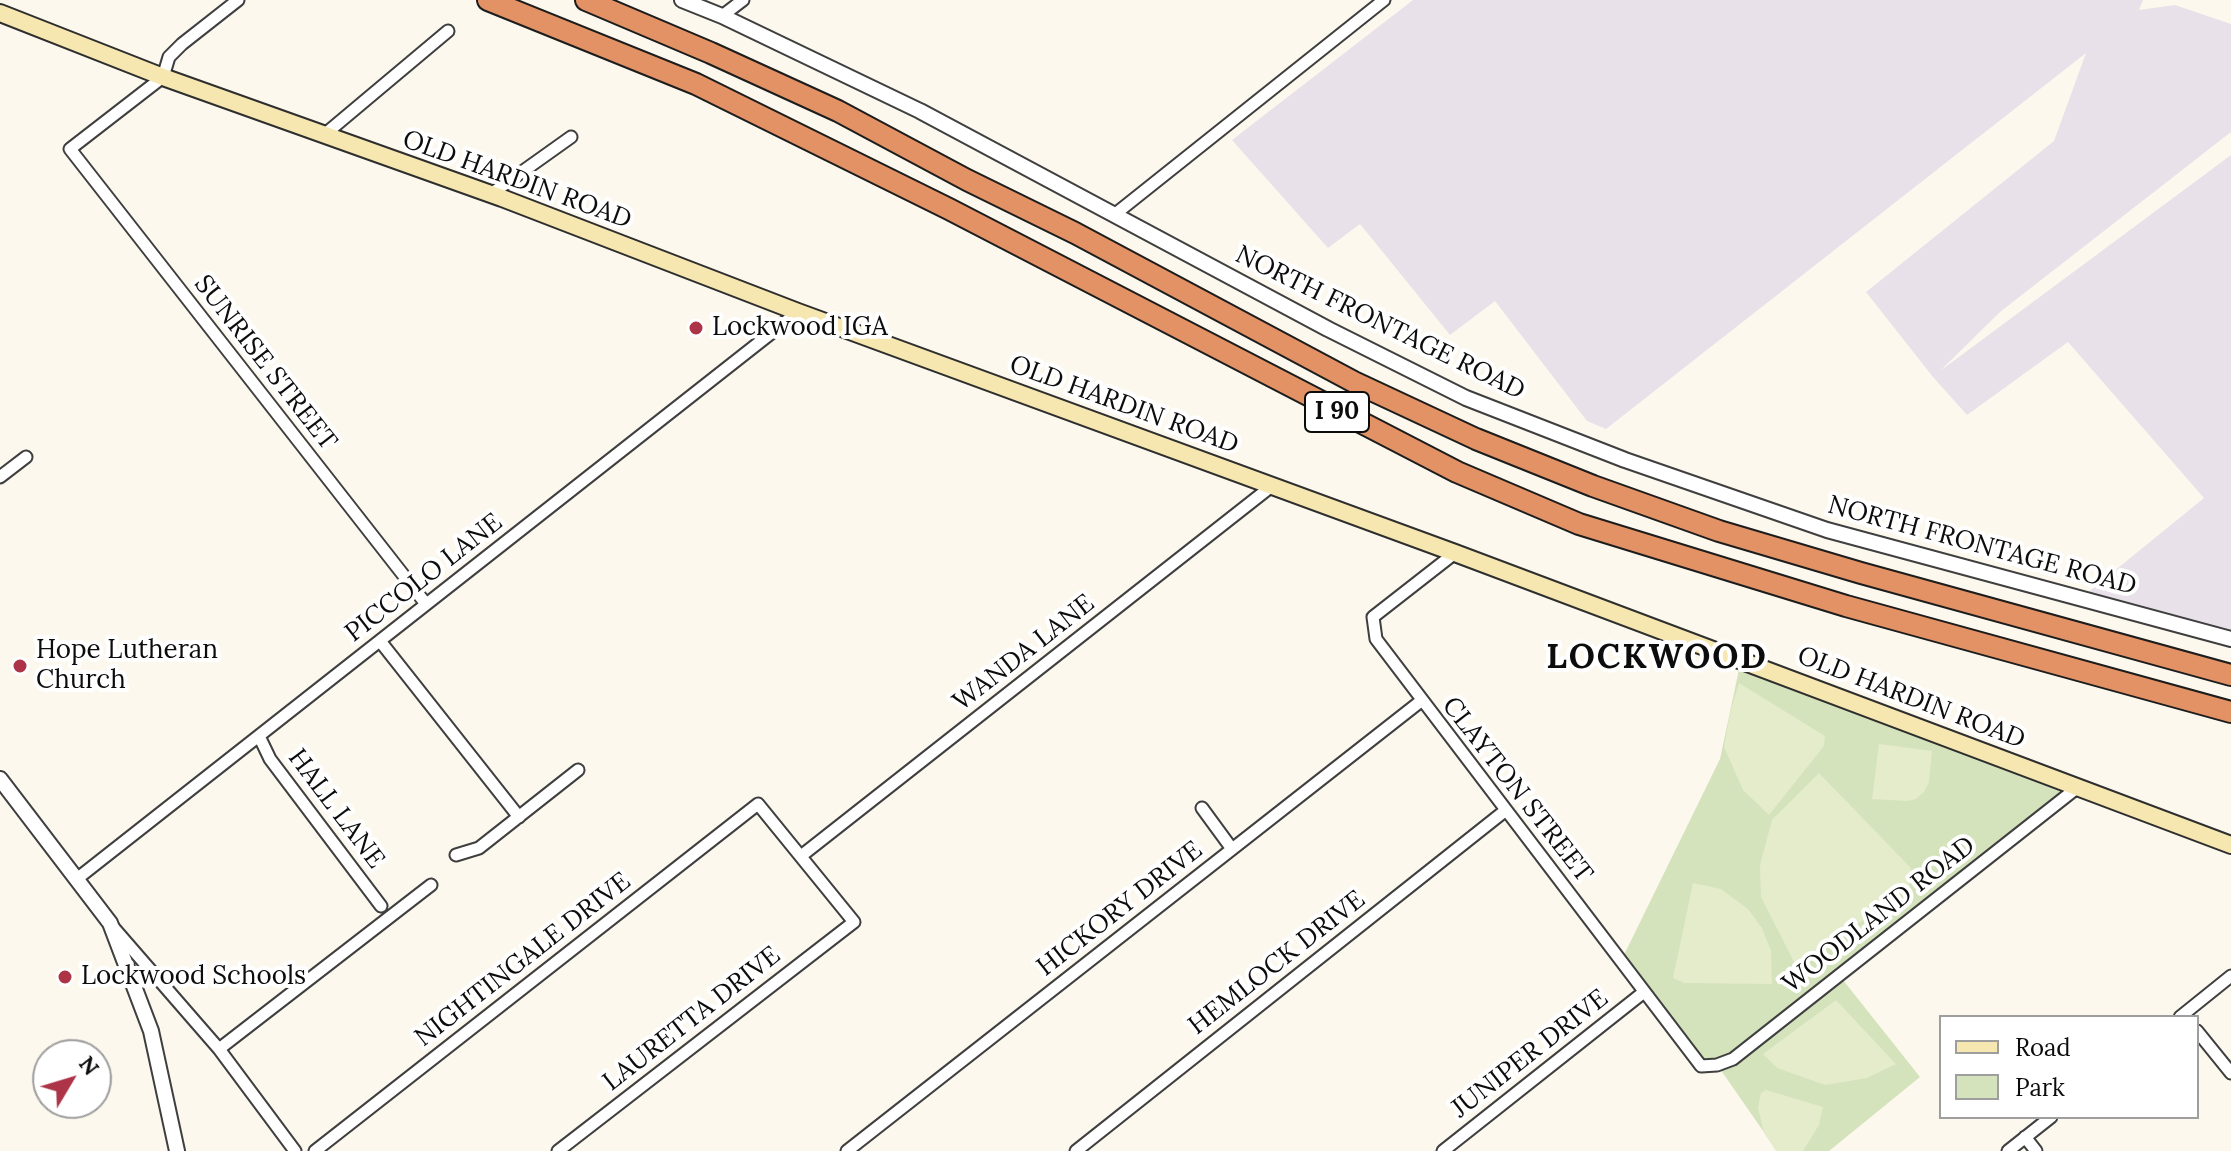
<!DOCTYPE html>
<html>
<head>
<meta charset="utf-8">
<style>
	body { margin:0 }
	#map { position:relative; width:2231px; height:1151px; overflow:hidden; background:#fdf8ed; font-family:Lora,serif }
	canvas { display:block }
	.legend { position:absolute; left:1939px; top:1015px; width:260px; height:104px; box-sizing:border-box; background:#fff; border:2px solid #9e9e9e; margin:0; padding:10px 14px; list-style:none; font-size:24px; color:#0c0c0c }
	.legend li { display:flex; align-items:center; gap:16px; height:40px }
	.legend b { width:40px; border:2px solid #9e9e9e }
	.north { position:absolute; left:32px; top:1039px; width:80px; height:80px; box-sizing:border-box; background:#fff; border:2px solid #9e9e9e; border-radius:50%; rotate:52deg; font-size:22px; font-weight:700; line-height:32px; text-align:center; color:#0c0c0c }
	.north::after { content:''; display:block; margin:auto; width:28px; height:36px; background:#ac3446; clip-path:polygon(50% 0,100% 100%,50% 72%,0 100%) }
</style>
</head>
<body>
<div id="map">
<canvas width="2231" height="1151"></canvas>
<ul class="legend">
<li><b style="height:10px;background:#f6e7b0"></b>Road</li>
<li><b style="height:22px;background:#d4e3bb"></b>Park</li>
</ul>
<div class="north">N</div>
</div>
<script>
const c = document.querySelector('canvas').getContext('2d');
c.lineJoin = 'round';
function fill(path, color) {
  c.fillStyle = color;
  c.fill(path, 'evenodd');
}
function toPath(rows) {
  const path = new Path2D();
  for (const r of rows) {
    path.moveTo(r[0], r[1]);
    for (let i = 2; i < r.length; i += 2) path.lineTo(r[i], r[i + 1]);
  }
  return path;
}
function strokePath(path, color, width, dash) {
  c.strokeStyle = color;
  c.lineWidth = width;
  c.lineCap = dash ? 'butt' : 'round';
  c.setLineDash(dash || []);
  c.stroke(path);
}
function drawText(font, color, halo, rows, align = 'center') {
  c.font = font + ' Lora,serif';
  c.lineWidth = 8;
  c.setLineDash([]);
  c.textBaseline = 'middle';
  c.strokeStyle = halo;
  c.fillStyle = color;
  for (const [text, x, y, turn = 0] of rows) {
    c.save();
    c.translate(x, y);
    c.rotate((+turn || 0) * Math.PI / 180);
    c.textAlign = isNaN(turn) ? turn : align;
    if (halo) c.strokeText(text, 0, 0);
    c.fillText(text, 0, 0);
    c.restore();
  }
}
fill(toPath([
	[1413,0,2143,0,2139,10,2175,5,2231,24,2231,132,2000,312,1940,371,2231,155,2231,639,2081,598,2204,498,2068,342,1967,415,1933,377,1866,292,2054,141,2086,53,1606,429,1587,421,1495,301,1450,335,1360,224,1328,248,1232,140]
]), '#e8e1ea');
fill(toPath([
	[1741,660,2078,787,1839,975,1920,1077,1829,1151,1777,1151,1718,1066,1701,1066,1621,961,1720,759]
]), '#d4e3bb');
fill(toPath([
	[1739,683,1825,736,1824,746,1769,815,1743,790,1724,747,1730,713],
	[1879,744,1932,751,1929,782,1924,792,1916,799,1907,801,1872,799],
	[1819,773,1911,868,1909,888,1799,965,1794,962,1761,897,1760,865,1772,820],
	[1693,883,1721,889,1748,909,1762,928,1771,951,1772,984,1684,983,1673,978],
	[1836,1000,1896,1064,1867,1078,1825,1085,1777,1068,1763,1054],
	[1766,1090,1823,1107,1819,1125,1803,1151,1776,1151,1764,1133,1758,1108,1761,1093]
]), '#e4eccb');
const minor = toPath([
	[238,0,182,44,169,57,163,77,70,149,426,604],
	[722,16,743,0],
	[324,135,448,31],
	[491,194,571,137],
	[1114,215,1384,0],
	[0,477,26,457],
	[1455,553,1373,617,1376,639,1701,1066,1717,1065,1733,1059,2078,787],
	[380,641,519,817],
	[259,736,270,759,381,906],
	[1202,808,1232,849],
	[456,855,479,848,578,770],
	[801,856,1273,485],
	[78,878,798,312],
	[113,927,219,1049,295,1151],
	[2180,1017,2231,976],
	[2197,1031,2231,1073],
	[219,1049,431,885],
	[2025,1137,2036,1151],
	[315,1151,758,804,854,922,558,1151],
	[847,1151,1421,701],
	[1076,1151,1506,810],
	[1443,1151,1644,992],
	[2008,1151,2051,1117]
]);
const tertiary = toPath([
	[682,0,722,16,920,111,1328,329,1466,398,1625,460,1827,530,2231,639],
	[0,779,110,923,151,1031,177,1151]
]);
const secondary = toPath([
	[0,13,163,77,502,198,798,312,1455,553,2231,845]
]);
const motorway = toPath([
	[488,0,696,84,949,209,1457,472,1579,524,1846,606,2231,712],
	[586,0,711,53,838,111,967,180,1075,233,1354,382,1476,439,1593,486,1719,531,1861,573,2231,675]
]);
strokePath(minor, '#3f3f3f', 15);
strokePath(tertiary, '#3f3f3f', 18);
strokePath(secondary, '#2e2e2e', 20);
strokePath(motorway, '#1d1d1d', 24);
strokePath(minor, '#fff', 11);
strokePath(tertiary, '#fff', 14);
strokePath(secondary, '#f6e7b0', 16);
strokePath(motorway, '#e39265', 20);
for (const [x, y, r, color] of [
	[696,328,8,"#ac3446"],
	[20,666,8,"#ac3446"],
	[65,977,8,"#ac3446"]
]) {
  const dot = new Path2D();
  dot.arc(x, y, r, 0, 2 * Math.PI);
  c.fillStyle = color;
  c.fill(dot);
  strokePath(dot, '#fff', 3);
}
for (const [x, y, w] of [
	[1337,412,64]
]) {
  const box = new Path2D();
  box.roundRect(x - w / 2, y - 20, w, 40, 6);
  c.fillStyle = '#fff';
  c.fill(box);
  strokePath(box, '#0c0c0c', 2);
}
drawText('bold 24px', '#0c0c0c', null, [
	["I 90",1337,412]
]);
drawText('26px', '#0c0c0c', '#fff', [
	["OLD HARDIN ROAD",517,180,20],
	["NORTH FRONTAGE ROAD",1380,323,26],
	["SUNRISE STREET",265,363,52],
	["OLD HARDIN ROAD",1124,405,20],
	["NORTH FRONTAGE ROAD",1982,546,15],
	["PICCOLO LANE",424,578,-38],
	["WANDA LANE",1024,653,-38],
	["OLD HARDIN ROAD",1911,698,21],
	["CLAYTON STREET",1517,790,52],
	["HALL LANE",336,809,53],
	["HICKORY DRIVE",1120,909,-38],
	["WOODLAND ROAD",1879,915,-38],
	["NIGHTINGALE DRIVE",523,960,-38],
	["HEMLOCK DRIVE",1277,963,-38],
	["LAURETTA DRIVE",692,1019,-38],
	["JUNIPER DRIVE",1530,1054,-38]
]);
drawText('26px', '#0c0c0c', '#fff', [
	["Lockwood IGA",712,328],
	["Hope Lutheran",36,651],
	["Church",36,681],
	["Lockwood Schools",81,977]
], 'left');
c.letterSpacing = '2px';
drawText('bold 34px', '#0c0c0c', '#fff', [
	["LOCKWOOD",1657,658]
]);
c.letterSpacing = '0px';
</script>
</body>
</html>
